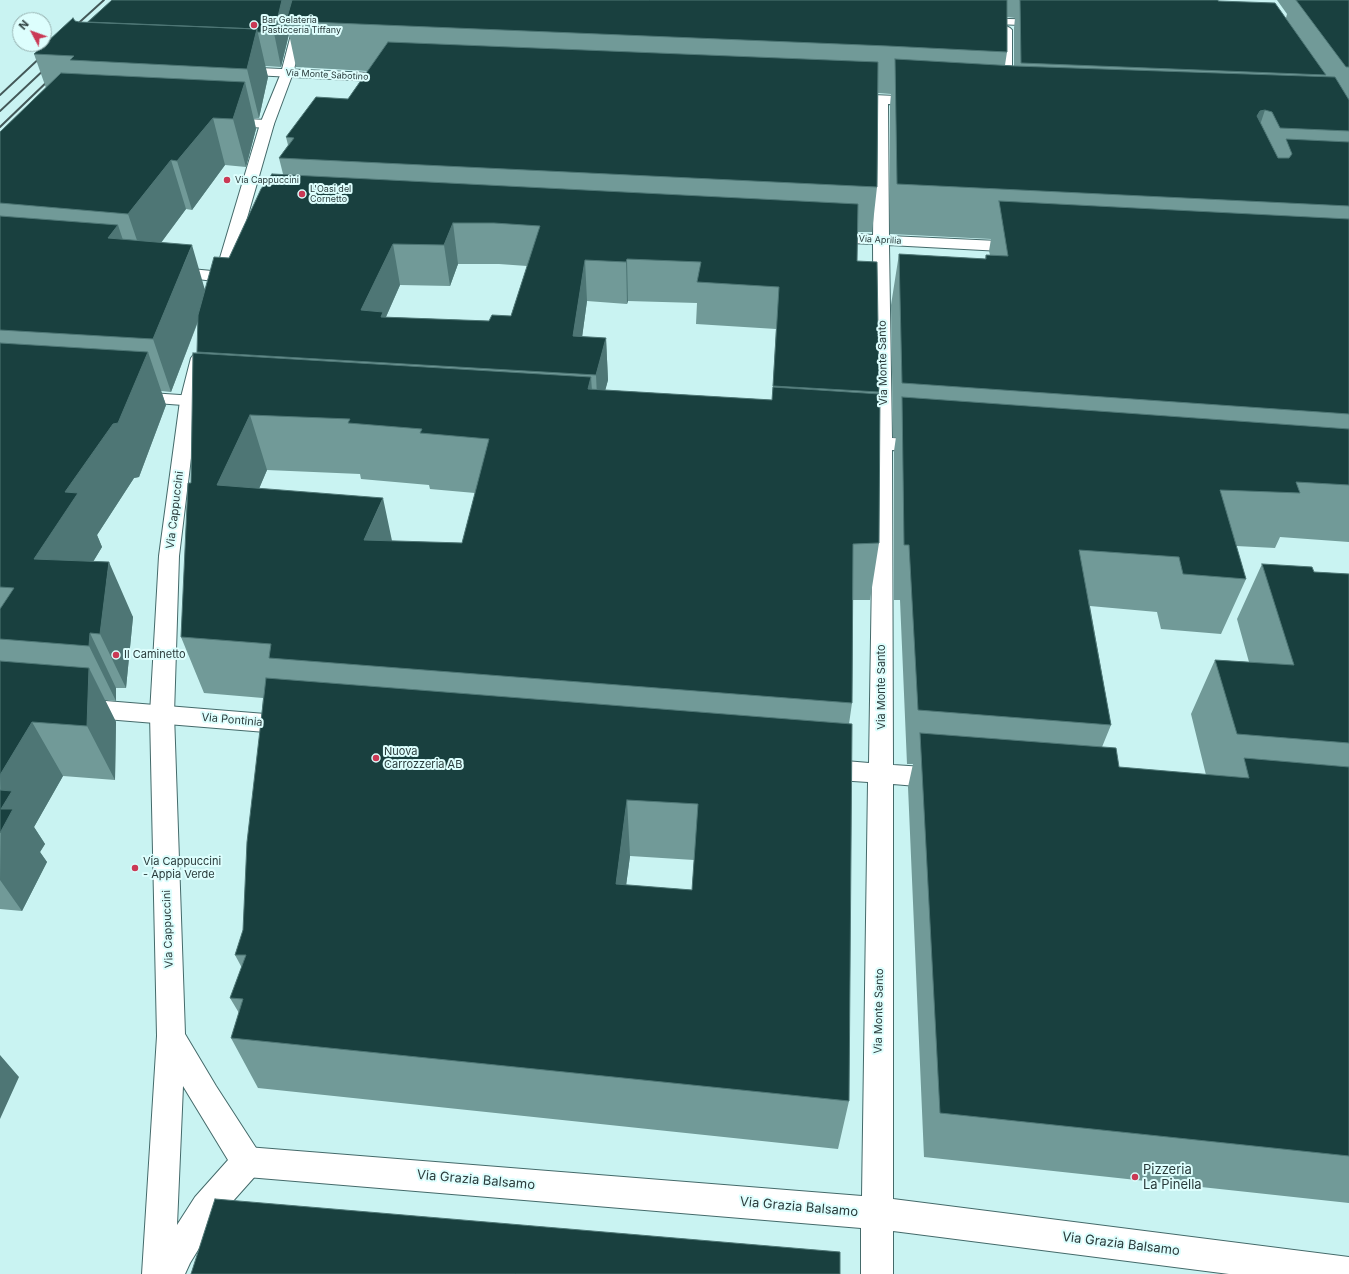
<!DOCTYPE html>
<html>
<head>
<meta charset="utf-8">
<style>
	body { margin:0 }
	#map { position:relative; width:1349px; height:1274px; overflow:hidden; background:#c9f3f2; font-family:Inter,sans-serif }
	canvas { display:block }
	.north { position:absolute; left:12px; top:12px; width:40px; height:40px; box-sizing:border-box; background:#ddfefd; border:1px solid #95b0af; border-radius:50%; rotate:311deg; font-size:11px; font-weight:700; line-height:16px; text-align:center; color:#2a3b3b }
	.north::after { content:''; display:block; margin:auto; width:14px; height:18px; background:#ca3955; clip-path:polygon(50% 0,100% 100%,50% 72%,0 100%) }
</style>
</head>
<body>
<div id="map">
<canvas width="1349" height="1274"></canvas>
<div class="north">N</div>
</div>
<script>
const c = document.querySelector('canvas').getContext('2d');
c.lineJoin = 'round';
function toPath(rows) {
  const path = new Path2D();
  for (const r of rows) {
    path.moveTo(r[0], r[1]);
    for (let i = 2; i < r.length; i += 2) path.lineTo(r[i], r[i + 1]);
  }
  return path;
}
function strokePath(path, color, width, dash) {
  c.strokeStyle = color;
  c.lineWidth = width;
  c.lineCap = dash ? 'butt' : 'round';
  c.setLineDash(dash || []);
  c.stroke(path);
}
function fill(path, color) {
  c.fillStyle = color;
  c.fill(path, 'evenodd');
}
function drawText(font, color, halo, rows, align = 'center') {
  c.font = font + ' Inter,sans-serif';
  c.lineWidth = 4;
  c.setLineDash([]);
  c.textBaseline = 'middle';
  c.strokeStyle = halo;
  c.fillStyle = color;
  for (const [text, x, y, turn = 0] of rows) {
    c.save();
    c.translate(x, y);
    c.rotate((+turn || 0) * Math.PI / 180);
    c.textAlign = isNaN(turn) ? turn : align;
    if (halo) c.strokeText(text, 0, 0);
    c.fillText(text, 0, 0);
    c.restore();
  }
}
const minor = toPath([
	[976,18,1044,20,1048,21,1050,23,1048,25,1044,26,972,23,970,21,972,19,976,18],
	[1006,26,1010,28,1012,30,1012,95,1011,98,1006,99,1001,98,1000,95,1000,30,1002,28,1006,26],
	[237,67,393,74,397,75,399,78,397,81,393,82,233,74,231,71,233,68,237,67],
	[849,94,920,97,925,98,926,101,925,104,920,105,888,104,889,236,1020,242,1025,244,1028,247,1025,250,1020,252,889,245,892,438,925,440,932,442,934,446,932,450,925,452,892,450,893,765,940,768,949,771,952,778,949,785,940,788,893,784,893,1199,1349,1257,1349,1274,1229,1274,893,1231,893,1274,861,1274,861,1228,247,1177,236,1173,232,1162,236,1151,247,1147,862,1196,868,782,822,779,813,776,810,769,813,762,822,759,869,763,874,448,849,447,842,445,840,441,842,437,849,435,874,437,873,244,829,242,824,240,821,237,824,234,829,232,873,235,875,103,844,101,843,98,844,95,849,94],
	[225,118,267,120,272,121,274,124,272,127,267,128,220,125,218,122,220,119,225,118],
	[171,267,222,272,228,274,230,277,228,280,222,282,165,275,163,272,165,269,171,267],
	[135,392,210,397,216,398,219,402,216,406,210,407,129,401,126,397,129,393,135,392],
	[81,699,290,716,298,719,302,725,298,731,290,734,81,717,73,714,69,708,73,702,81,699]
]);
const tertiary = toPath([
	[300,0,312,0,293,73,274,124,227,288,225,291,219,293,213,291,211,288,260,124,281,73,300,0],
	[200,353,206,354,209,358,198,401,179,556,174,714,185,1034,216,1086,258,1151,262,1162,258,1173,217,1219,190,1263,185,1274,142,1274,157,1036,150,714,159,556,180,401,191,358,194,354,200,353],
	[183,1086,228,1160,195,1197,177,1225,183,1086]
]);
strokePath(minor, '#446a6a', 2);
strokePath(tertiary, '#446a6a', 2);
fill(minor, '#fff');
fill(tertiary, '#fff');
strokePath(toPath([
	[72,29,104,0],
	[0,95,44,54],
	[0,111,48,66],
	[0,127,52,77]
]), '#435858', 2);
fill(toPath([
	[112,0,1218,0,1218,1,1286,18,1287,14,1277,0,1349,0,1349,542,1280,537,1275,548,1236,546,1246,579,1221,634,1161,629,1157,612,1090,606,1111,725,1102,747,1119,767,1206,775,1191,714,1215,660,1249,662,1237,619,1262,564,1314,572,1349,574,1349,1203,924,1157,908,787,913,764,907,764,900,600,894,600,894,451,896,437,893,437,891,305,899,254,985,259,986,255,990,255,989,251,991,239,890,234,890,105,891,94,878,93,877,187,872,232,857,232,857,261,879,392,879,543,870,600,853,600,852,703,849,724,849,1101,838,1149,258,1088,231,1038,239,1013,230,998,242,968,235,955,243,930,263,698,204,693,181,637,191,483,198,353,198,322,171,392,161,391,166,405,139,477,134,478,97,535,102,547,93,562,133,617,126,688,116,688,116,701,105,700,116,722,115,780,63,776,34,827,45,844,40,852,47,862,22,911,0,909,0,132,46,88,34,54,75,21,79,22,87,22],
	[1007,17,1015,18,1014,28,1014,66,1005,65,1007,52],
	[289,34,296,67,367,71,348,99,286,137,288,145,279,158,283,174,229,258,205,289,161,243,186,209,192,210,225,165,246,167,256,129,254,118,259,118,268,77,265,66,281,67],
	[458,264,499,264,527,266,511,316,489,321,386,317,400,285,450,286],
	[587,301,627,304,628,301,697,303,696,324,776,329,772,400,605,390,608,380,606,338,582,337],
	[267,470,360,474,361,479,429,485,430,489,475,493,462,543,392,541,259,489],
	[630,856,694,860,692,890,626,885]
]), '#719a98');
fill(toPath([
	[282,0,299,0,286,21,289,34,281,67,274,33],
	[257,29,268,77,259,118,247,69],
	[245,82,256,129,246,167,233,119],
	[1265,110,1249,158,1257,116,1260,111],
	[213,118,225,165,192,210,177,161],
	[171,160,186,209,145,264,128,214],
	[453,223,458,264,450,286,444,245],
	[118,225,135,276,108,238],
	[393,244,400,285,385,319,361,310],
	[192,245,207,297,171,392,153,339],
	[627,259,628,301,627,304,626,262],
	[585,260,587,301,577,374,573,336],
	[606,338,608,380,598,418,596,375],
	[148,352,166,405,139,477,134,478,97,535,102,547,61,614,34,559,65,492],
	[591,377,595,432,588,389],
	[250,415,267,470,236,542,217,485],
	[383,498,395,555,364,540],
	[109,562,133,617,126,688,100,634],
	[90,633,116,688,116,701,89,646],
	[89,668,116,722,115,780,87,726],
	[32,722,63,776,34,827,45,844,40,852,47,862,22,911,0,880,1,809,0,775],
	[627,800,630,856,619,939,616,884],
	[0,1055,19,1077,0,1119]
]), '#4e7675');
const building = toPath([
	[112,0,282,0,274,33,257,32,257,29,88,22,112,0],
	[292,0,1007,0,1007,52,888,46,286,21,292,0],
	[1020,0,1218,0,1218,1,1275,3,1326,75,1021,63,1020,0],
	[1296,0,1349,0,1349,67,1346,67,1296,0],
	[73,18,75,21,79,22,257,29,247,69,70,60,74,56,34,54,73,18],
	[388,42,878,62,877,187,279,158,294,138,286,137,316,97,348,99,388,42],
	[895,59,1015,66,1335,77,1349,100,1349,131,1280,128,1272,112,1265,110,1260,111,1257,116,1278,158,1289,158,1292,154,1286,139,1349,142,1349,206,897,184,895,59],
	[61,73,245,82,233,119,213,118,177,161,171,160,128,214,0,203,0,132,61,73],
	[272,174,858,204,857,261,877,262,879,392,773,386,779,287,697,282,701,262,627,259,626,262,585,260,573,336,606,338,596,375,197,352,198,315,214,257,229,258,261,189,272,174],
	[453,223,494,223,540,226,511,316,492,315,489,321,381,317,383,312,361,310,393,244,444,245,453,223],
	[999,201,1349,219,1349,414,902,383,899,254,986,259,986,255,1008,256,999,201],
	[0,216,118,225,108,238,192,245,153,339,0,330,0,216],
	[0,343,148,352,118,423,113,424,65,492,78,493,34,559,109,562,100,634,90,633,89,646,0,639,0,609,14,588,0,587,0,343],
	[193,353,591,377,588,389,772,400,773,387,880,394,879,543,853,544,852,703,269,658,271,644,181,637,188,483,191,483,193,353],
	[250,415,350,419,348,423,422,429,420,433,489,439,462,543,364,540,383,498,217,485,250,415],
	[902,397,1349,429,1349,485,1296,482,1300,493,1220,490,1246,579,1183,574,1179,557,1079,550,1111,725,918,710,909,545,904,545,902,397],
	[1262,564,1312,567,1314,572,1349,574,1349,743,1237,734,1215,660,1294,665,1262,564],
	[0,661,89,668,87,726,32,722,0,775,0,661],
	[266,678,852,724,849,1101,231,1038,243,999,230,998,246,955,235,955,243,930,247,842,266,678],
	[627,800,698,804,692,890,616,884,627,800],
	[920,733,1116,748,1119,767,1249,778,1244,758,1349,767,1349,1156,940,1113,920,733],
	[0,790,12,791,1,809,13,809,0,833,0,790],
	[215,1199,840,1252,840,1274,191,1274,215,1199]
]);
fill(building, '#19403f');
strokePath(building, '#4e7675', 1);
for (const [x, y, r, color] of [
	[254,25,4,"#ca3955"],
	[227,180,4,"#ca3955"],
	[302,194,4,"#ca3955"],
	[116,655,4,"#ca3955"],
	[376,758,4,"#ca3955"],
	[135,868,4,"#ca3955"],
	[1135,1177,4,"#ca3955"]
]) {
  const dot = new Path2D();
  dot.arc(x, y, r, 0, 2 * Math.PI);
  c.fillStyle = color;
  c.fill(dot);
  strokePath(dot, '#ddfefd', 1.5);
}
drawText('9px', '#2a3b3b', '#ddfefd', [
	["Bar Gelateria",262,20],
	["Pasticceria Tiffany",262,30],
	["Via Cappuccini",235,180],
	["L'Oasi del",310,189],
	["Cornetto",310,199]
], 'left');
drawText('9px', '#2a3b3b', '#ddfefd', [
	["Via Monte Sabotino",327,75,3],
	["Via Aprilia",880,240,3]
]);
drawText('11px', '#2a3b3b', '#ddfefd', [
	["Via Monte Santo",883,363,-91],
	["Via Cappuccini",175,510,-83],
	["Via Monte Santo",882,687,-90],
	["Via Pontinia",232,720,5],
	["Via Cappuccini",168,929,-92],
	["Via Monte Santo",879,1011,-89]
]);
drawText('11px', '#2a3b3b', '#ddfefd', [
	["Il Caminetto",124,655],
	["Nuova",384,752],
	["Carrozzeria AB",384,765],
	["Via Cappuccini",143,862],
	["- Appia Verde",143,875]
], 'left');
drawText('13px', '#2a3b3b', '#ddfefd', [
	["Pizzeria",1143,1170],
	["La Pinella",1143,1185]
], 'left');
drawText('13px', '#2a3b3b', '#ddfefd', [
	["Via Grazia Balsamo",476,1180,5],
	["Via Grazia Balsamo",799,1207,5],
	["Via Grazia Balsamo",1121,1244,7]
]);
</script>
</body>
</html>
